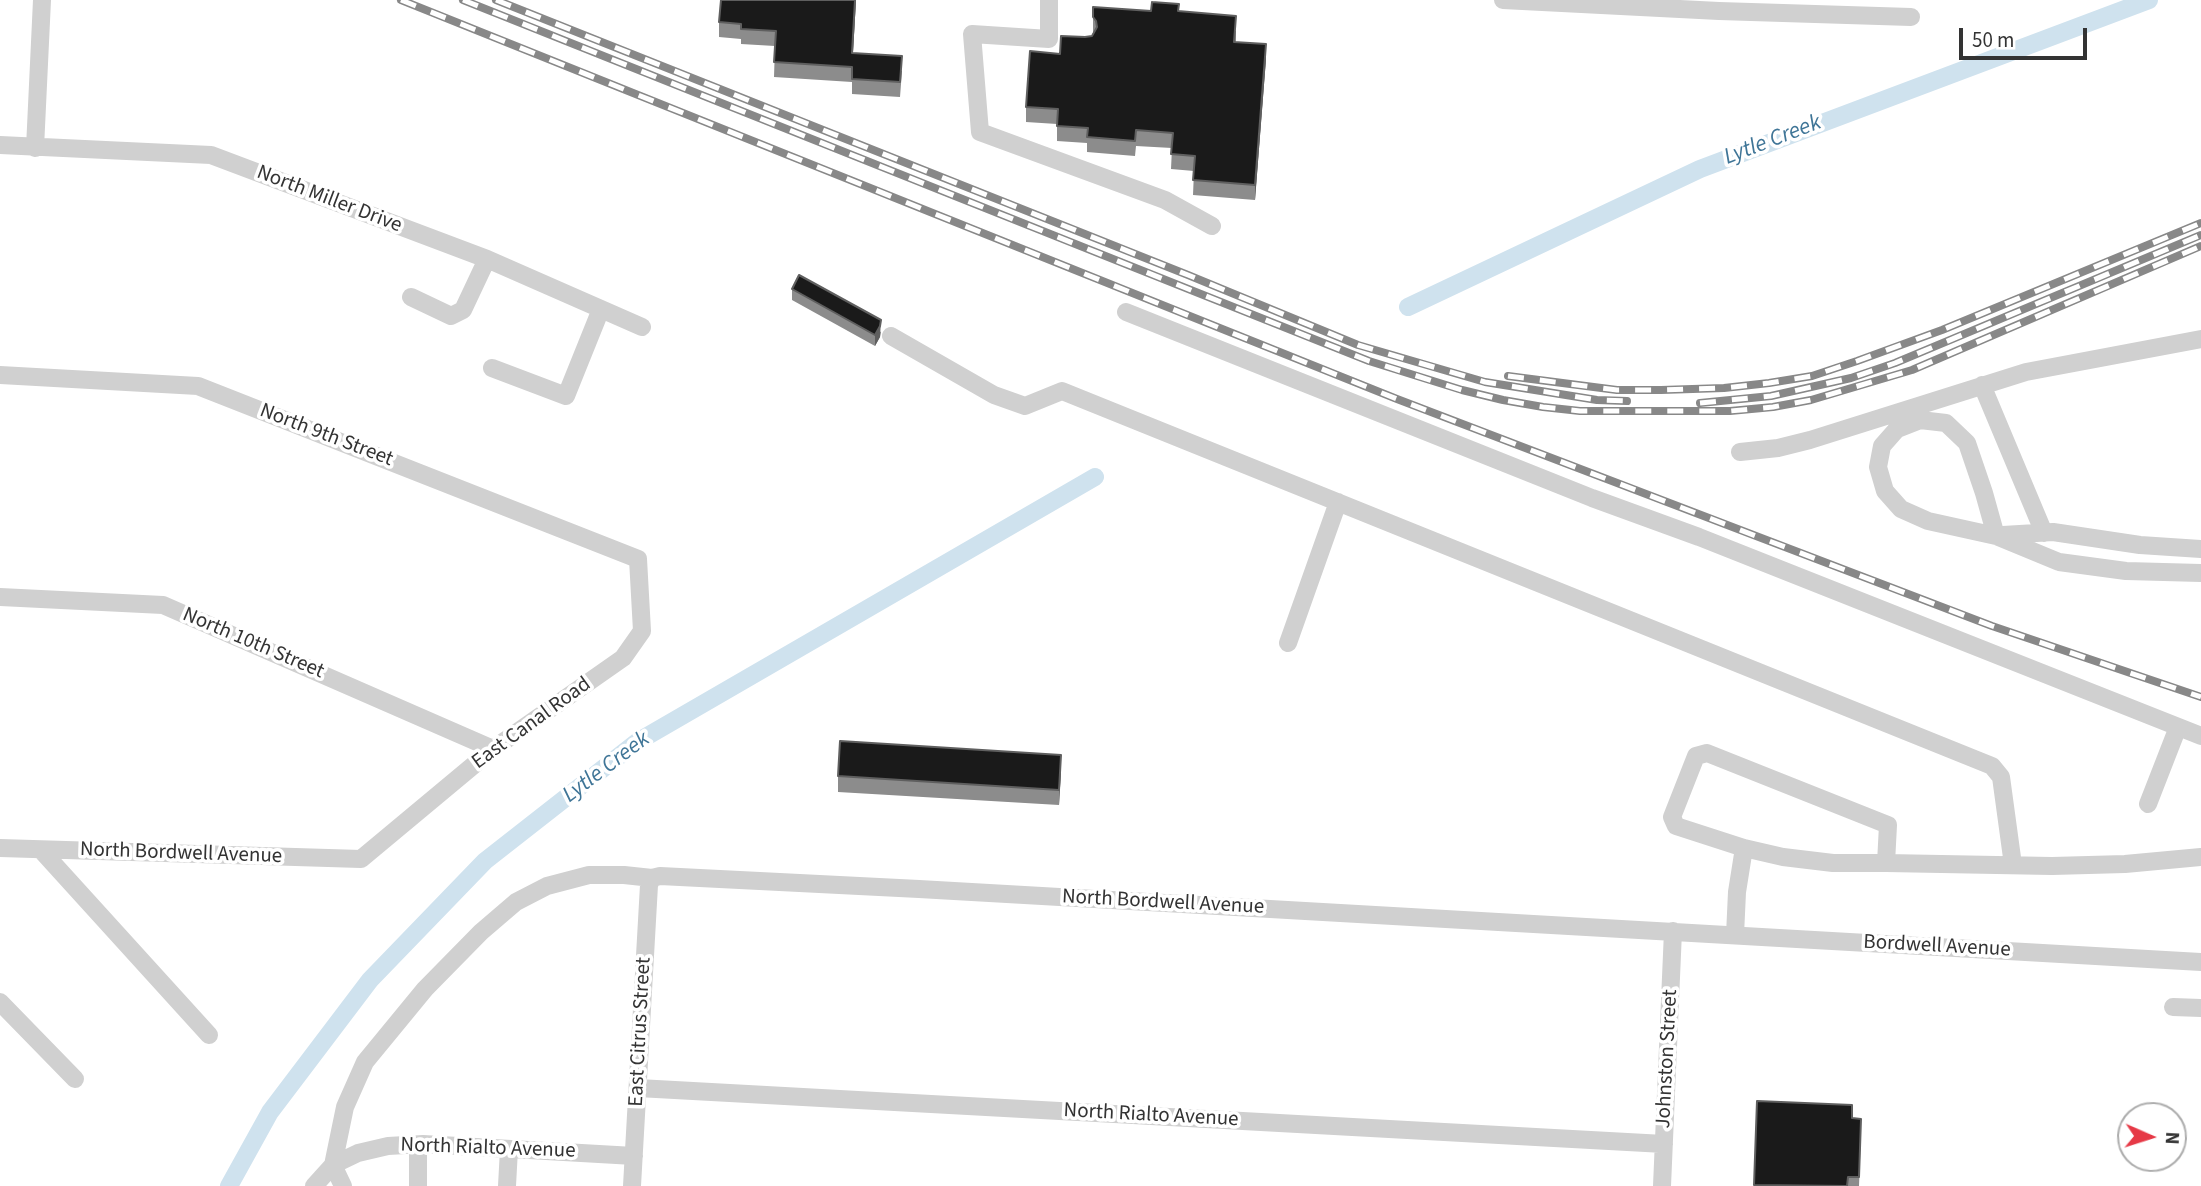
<!DOCTYPE html>
<html>
<head>
<meta charset="utf-8">
<style>
	body { margin:0 }
	#map { position:relative; width:2201px; height:1186px; overflow:hidden; background:#fff; font-family:"Source Sans 3",sans-serif }
	canvas { display:block }
	.north { position:absolute; left:2117px; top:1102px; width:70px; height:70px; box-sizing:border-box; background:#fff; border:2px solid #adadad; border-radius:50%; rotate:93deg; font-size:19px; font-weight:700; line-height:28px; text-align:center; color:#333 }
	.north::after { content:''; display:block; margin:auto; width:24px; height:32px; background:#e63946; clip-path:polygon(50% 0,100% 100%,50% 72%,0 100%) }
	.scale { position:absolute; left:1959px; top:28px; width:128px; height:32px; box-sizing:border-box; border:4px solid #333; border-top:0; padding-left:9px; font-size:21px; line-height:24px; white-space:nowrap; color:#333; -webkit-text-stroke:5px #fff; paint-order:stroke }
</style>
</head>
<body>
<div id="map">
<canvas width="2201" height="1186"></canvas>
<div class="north">N</div>
<div class="scale">50 m</div>
</div>
<script>
const c = document.querySelector('canvas').getContext('2d');
c.lineJoin = 'round';
function toPath(rows) {
  const path = new Path2D();
  for (const r of rows) {
    path.moveTo(r[0], r[1]);
    for (let i = 2; i < r.length; i += 2) path.lineTo(r[i], r[i + 1]);
  }
  return path;
}
function strokePath(path, color, width, dash) {
  c.strokeStyle = color;
  c.lineWidth = width;
  c.lineCap = dash ? 'butt' : 'round';
  c.setLineDash(dash || []);
  c.stroke(path);
}
function fill(path, color) {
  c.fillStyle = color;
  c.fill(path, 'evenodd');
}
function drawText(font, color, halo, rows, align = 'center') {
  c.font = font + ' "Source Sans 3",sans-serif';
  c.lineWidth = 7;
  c.setLineDash([]);
  c.textBaseline = 'middle';
  c.strokeStyle = halo;
  c.fillStyle = color;
  for (const [text, x, y, turn = 0] of rows) {
    c.save();
    c.translate(x, y);
    c.rotate((+turn || 0) * Math.PI / 180);
    c.textAlign = isNaN(turn) ? turn : align;
    if (halo) c.strokeText(text, 0, 0);
    c.fillText(text, 0, 0);
    c.restore();
  }
}
strokePath(toPath([
	[1408,307,1700,169,2149,0],
	[229,1186,270,1112,370,980,485,861,637,742,1095,477]
]), '#cfe2ee', 18);
strokePath(toPath([
	[1049,0,1049,39,972,34,980,132,1165,200,1212,226],
	[1503,0,1719,11,1911,17],
	[0,145,211,155,487,259,642,327],
	[35,148,42,0],
	[411,297,451,316,463,310,487,259],
	[1126,312,1592,498,1699,537,2201,736],
	[891,336,994,395,1025,406,1062,391,1992,766,2001,777,2013,865],
	[492,368,566,396,601,309],
	[0,375,198,386,638,559,642,631,623,658,493,749,361,859,0,848],
	[1982,385,2044,533],
	[1740,452,1778,448,1810,440,2026,372,2201,339],
	[2003,535,2053,532,2140,545,2201,549],
	[1996,536,1984,493,1967,443,1946,423,1920,420,1897,429,1882,446,1878,467,1885,491,1901,509,1928,521,1996,536,2059,562,2126,571,2201,573],
	[0,597,163,605,493,749],
	[1288,643,1338,502],
	[2148,804,2178,727],
	[41,850,209,1035],
	[1886,863,1888,825,1707,753,1696,756,1672,817,1676,826,1744,848,1783,857,1833,863,1886,863,2052,866,2125,864,2201,857],
	[1735,935,1737,892,1744,848],
	[0,1002,75,1079],
	[2173,1007,2201,1008],
	[638,1088,1664,1144],
	[314,1186,333,1165,358,1153,388,1146,423,1144,634,1156],
	[343,1186,333,1165,345,1107,365,1062,425,989,481,932,516,902,547,886,589,875,624,875,652,878,660,876,919,889,2201,962],
	[418,1186,418,1145],
	[507,1186,509,1149],
	[632,1186,649,885,652,878],
	[1662,1186,1673,931]
]), '#d0d0d0', 18);
const rail = toPath([
	[401,0,1397,399,1992,626,2201,697],
	[463,0,1369,361,1462,390,1503,400,1543,407,1580,411,1730,411,1773,407,1811,400,1912,370,2201,246],
	[496,0,1188,275,1358,345,1485,382,1597,400,1627,401],
	[1508,376,1617,390,1661,390,1724,388,1769,383,1812,376,1857,361,1942,330,2201,223],
	[1700,403,1771,396,1851,378,1895,363,2201,235]
]);
strokePath(rail, '#888', 8);
strokePath(rail, '#fff', 5, [16]);
fill(toPath([
	[856,0,853,53,902,71,900,97,852,94,852,82,774,77,775,46,741,44,741,39,719,37,719,22],
	[1151,11,1179,12,1236,31,1236,42,1266,59,1255,200,1193,195,1194,171,1171,169,1172,148,1136,146,1135,156,1087,152,1087,143,1057,141,1057,124,1026,122,1026,107,1060,54,1085,37,1092,36,1093,33,1093,17],
	[792,289,881,332,880,337,875,346,792,300],
	[1061,770,1059,805,838,792,838,776],
	[1757,1101,1852,1118,1861,1134,1859,1186,1754,1186]
]), '#8c8c8c');
fill(toPath([
	[855,0,856,0,852,68,852,53],
	[1266,44,1266,59,1255,200,1255,185],
	[881,320,880,337,875,346,875,335],
	[1061,755,1061,770,1059,805,1059,790]
]), '#5f5f5f');
const building = toPath([
	[721,0,855,0,852,53,902,56,900,82,852,79,852,67,774,62,776,31,741,29,741,24,719,22,721,0],
	[1152,2,1179,4,1178,11,1236,16,1234,42,1266,44,1255,185,1193,180,1195,156,1171,154,1173,133,1136,130,1135,141,1087,137,1088,128,1057,126,1058,109,1026,107,1030,51,1060,54,1061,36,1085,37,1092,36,1097,27,1096,21,1093,17,1093,7,1151,11,1152,2],
	[799,275,881,320,880,326,875,335,792,289,799,275],
	[840,741,1061,755,1059,790,838,776,840,741],
	[1757,1101,1852,1105,1852,1118,1861,1119,1859,1177,1848,1177,1847,1186,1754,1185,1757,1101]
]);
fill(building, '#1a1a1a');
strokePath(building, '#5f5f5f', 2);
drawText('21px', '#333', '#fff', [
	["North Miller Drive",329,200,21],
	["North 9th Street",326,436,21],
	["North 10th Street",253,644,23],
	["East Canal Road",532,724,-36],
	["North Bordwell Avenue",181,854,2],
	["North Bordwell Avenue",1163,903,3],
	["Bordwell Avenue",1937,947,3],
	["East Citrus Street",641,1032,-87],
	["Johnston Street",1668,1059,-87],
	["North Rialto Avenue",1151,1116,3],
	["North Rialto Avenue",488,1149,2]
]);
drawText('italic 23px', '#3f7597', '#fff', [
	["Lytle Creek",1773,141,-21],
	["Lytle Creek",607,768,-37]
]);
</script>
</body>
</html>
